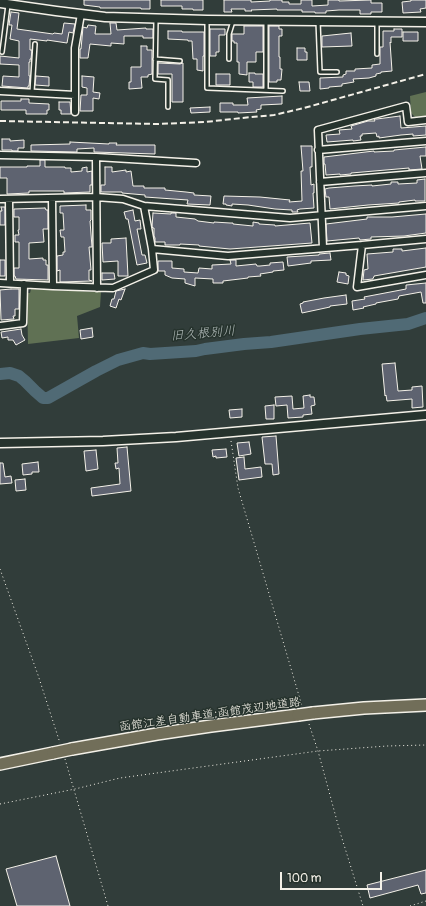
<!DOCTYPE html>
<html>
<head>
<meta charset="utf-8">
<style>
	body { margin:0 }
	#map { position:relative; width:426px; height:906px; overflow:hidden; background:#313d3a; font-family:Pangolin,sans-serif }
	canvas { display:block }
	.scale { position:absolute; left:280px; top:872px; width:102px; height:18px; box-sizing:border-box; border:2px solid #f4f1e8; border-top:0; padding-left:5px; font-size:12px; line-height:14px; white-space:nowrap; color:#f4f1e8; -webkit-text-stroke:3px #26332d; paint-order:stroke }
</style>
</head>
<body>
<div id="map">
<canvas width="426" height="906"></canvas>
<div class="scale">100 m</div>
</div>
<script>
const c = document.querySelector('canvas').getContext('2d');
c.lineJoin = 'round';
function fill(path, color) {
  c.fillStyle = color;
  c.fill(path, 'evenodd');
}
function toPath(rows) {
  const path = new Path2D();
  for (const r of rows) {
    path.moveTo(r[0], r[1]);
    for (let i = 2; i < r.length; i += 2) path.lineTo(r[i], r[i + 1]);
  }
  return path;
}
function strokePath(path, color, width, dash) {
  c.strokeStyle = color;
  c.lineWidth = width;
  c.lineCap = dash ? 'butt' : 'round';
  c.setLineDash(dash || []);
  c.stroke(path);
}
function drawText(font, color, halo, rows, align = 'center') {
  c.font = font + ' Pangolin,"Klee One",sans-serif';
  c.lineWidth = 3;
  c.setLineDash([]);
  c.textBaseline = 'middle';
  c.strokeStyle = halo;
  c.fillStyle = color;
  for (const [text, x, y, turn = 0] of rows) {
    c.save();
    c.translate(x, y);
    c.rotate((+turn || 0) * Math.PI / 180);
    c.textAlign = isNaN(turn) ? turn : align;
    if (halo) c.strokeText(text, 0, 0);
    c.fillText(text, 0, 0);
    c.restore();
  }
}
fill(toPath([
	[426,92,426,116,415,117,411,113,410,96],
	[31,289,101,292,100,307,77,316,79,338,28,344,27,293,30,293]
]), '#607154');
strokePath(toPath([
	[0,374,10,373,19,376,25,381,35,391,43,398,48,398,96,371,118,360,143,353,150,354,196,351,205,349,244,344,271,342,360,329,408,324,426,318]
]), '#506a75', 12);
const building = toPath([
	[84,0,150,0,150,9,141,9,141,8,100,8,100,7,84,5,84,0],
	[161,0,203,0,203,10,193,10,193,9,182,9,182,6,161,6,161,0],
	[224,0,251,0,251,2,270,1,270,0,282,0,282,2,289,2,289,4,301,4,301,0,312,0,312,6,328,5,328,0,339,0,339,1,371,0,371,3,382,3,382,12,371,12,371,14,360,14,360,10,339,10,326,11,326,13,315,13,315,12,302,12,302,10,277,10,277,9,251,10,252,11,245,11,245,9,231,9,232,12,224,12,224,0],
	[411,0,426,0,426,8,420,9,421,12,403,13,402,2,411,1,411,0],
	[11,12,19,13,17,29,53,34,54,33,62,34,64,23,75,24,73,33,69,32,67,43,47,40,47,41,30,39,30,50,32,50,31,59,30,59,30,62,29,62,29,76,30,76,29,86,28,86,28,88,2,86,3,76,19,77,19,65,0,64,0,56,19,58,19,41,10,39,12,25,9,25,11,12],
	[110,23,116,23,117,30,146,28,146,29,153,29,153,38,143,38,143,36,124,36,124,44,111,43,111,46,90,44,88,58,80,58,80,49,81,49,83,27,87,28,88,25,96,26,95,34,111,34,110,23],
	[244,26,263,26,263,52,256,52,256,62,247,62,247,75,239,74,239,62,237,62,237,43,234,43,234,41,232,41,232,34,244,34,244,26],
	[269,26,279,26,279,29,282,29,282,36,279,36,279,57,280,57,280,69,282,69,281,80,277,80,277,82,269,82,269,26],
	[210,29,225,29,225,35,219,35,219,52,216,52,216,56,210,56,210,29],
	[394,29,402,29,402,37,391,37,391,43,390,42,392,71,381,72,381,73,376,74,376,76,369,78,353,79,354,82,342,84,342,86,329,87,329,88,320,89,320,78,343,77,343,75,346,74,346,71,355,71,355,69,372,68,372,65,380,64,380,47,383,47,383,31,394,31,394,29],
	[168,31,182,31,182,32,204,32,204,56,203,56,203,71,197,70,197,59,193,59,192,41,188,41,188,40,168,39,168,31],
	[403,32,418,32,418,41,403,41,403,32],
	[351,33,352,46,322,47,322,36,351,33],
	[141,46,147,46,147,50,152,50,152,74,148,75,148,77,141,77,142,88,129,89,129,82,131,82,131,67,141,67,141,46],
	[297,48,305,48,305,52,307,52,307,60,297,60,297,48],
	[158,63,180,64,183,63,183,102,172,102,172,74,158,74,158,63],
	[249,73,255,73,255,74,263,74,263,87,253,87,253,82,249,82,249,73],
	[216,74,230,74,230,85,216,85,216,74],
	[36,76,49,77,49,86,35,85,36,76],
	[82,76,94,77,93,92,100,93,99,99,93,98,93,111,80,111,81,95,87,95,87,88,82,87,82,76],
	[299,82,309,82,310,91,300,91,299,82],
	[282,96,282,104,261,105,261,109,256,110,257,112,238,113,238,112,220,112,220,103,233,103,233,105,248,105,247,98,282,96],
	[21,99,29,99,29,103,49,104,49,110,47,110,47,114,26,114,26,110,1,110,1,101,21,101,21,99],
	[59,102,70,102,71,114,61,114,61,110,59,110,59,102],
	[210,107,210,112,191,113,190,108,210,107],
	[400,116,401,128,426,126,426,135,413,136,413,134,401,135,379,138,379,136,377,137,376,133,362,134,362,136,360,136,361,140,353,141,353,140,327,142,326,135,340,134,339,130,352,129,351,126,368,121,375,121,374,119,377,119,400,116],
	[2,139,10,139,10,141,24,140,24,148,18,148,18,151,12,151,12,150,2,150,2,139],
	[70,142,109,144,109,143,117,143,116,145,155,145,155,154,94,152,94,148,77,149,77,152,31,151,31,145,70,144,70,142],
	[301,146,312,146,312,167,310,167,311,185,314,184,314,193,313,193,314,208,300,209,297,210,298,212,292,212,292,210,275,209,248,205,232,204,232,206,226,205,226,204,223,204,224,196,260,197,290,200,289,202,302,201,301,171,303,171,301,146],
	[426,147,426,156,420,156,422,169,409,170,409,168,351,173,351,174,340,175,340,174,326,175,325,164,324,164,324,157,374,151,374,152,394,151,394,150,426,147],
	[40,160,45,160,45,167,65,167,65,168,71,168,71,172,82,171,82,168,87,167,87,172,92,171,92,185,90,185,90,192,64,193,64,191,29,191,29,193,7,194,7,178,0,178,0,167,27,167,27,166,40,166,40,160],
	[105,167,112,167,112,172,126,170,126,172,131,171,133,186,144,186,144,188,165,188,165,190,186,192,194,193,194,195,211,196,210,205,187,204,188,200,145,197,145,195,122,193,122,192,101,192,101,185,105,185,105,167],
	[425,179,425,201,415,201,415,200,399,202,399,203,368,205,330,209,329,197,326,197,325,189,329,188,354,186,372,185,372,186,391,184,391,182,398,182,398,184,417,183,417,180,425,179],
	[86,205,86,210,91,210,91,220,90,221,92,247,89,247,91,270,89,270,89,280,92,281,60,282,60,270,57,271,57,256,63,255,63,252,65,252,64,237,61,237,60,230,64,230,63,213,60,213,60,206,86,205],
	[1,207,5,207,5,225,0,225,0,211,2,211,1,207],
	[45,208,46,210,48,210,48,229,43,229,44,242,29,243,29,259,43,258,43,260,46,260,46,265,48,265,48,280,16,279,15,276,14,276,14,268,19,268,19,242,15,242,15,235,19,235,18,230,19,230,19,217,14,217,14,209,45,208],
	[133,210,135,221,140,220,141,229,137,229,142,255,145,255,147,263,137,265,128,219,126,219,124,212,133,210],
	[153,213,171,214,171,213,176,213,176,217,195,219,198,221,214,223,214,222,230,223,233,223,233,224,253,226,253,222,259,223,259,224,275,225,275,226,310,223,312,243,230,249,199,246,199,245,180,244,180,245,165,245,165,242,155,242,155,238,154,236,154,228,153,228,152,227,153,213],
	[426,214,426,233,404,236,371,237,371,239,360,240,359,238,327,241,326,224,367,219,367,217,392,217,426,214],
	[126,238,128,276,118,276,118,261,103,262,102,243,111,243,111,239,126,238],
	[426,248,426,267,374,276,374,277,373,278,373,279,363,280,364,270,368,269,367,254,393,252,393,249,402,249,402,251,426,248],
	[330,253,331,260,311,261,311,263,288,266,287,257,319,255,319,254,330,253],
	[0,260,5,260,5,276,0,276,0,260],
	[230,260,236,260,236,266,256,264,257,266,260,266,270,265,270,263,283,262,284,270,273,271,273,272,260,274,261,276,248,277,248,278,223,281,223,283,213,283,213,279,195,278,195,286,185,283,185,279,172,278,165,275,165,271,158,271,158,261,172,261,172,268,184,269,184,272,198,273,199,268,212,269,212,265,231,264,230,260],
	[339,272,346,273,346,275,349,276,348,284,337,282,339,272],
	[102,273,114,273,115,279,102,280,102,273],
	[426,283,426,303,423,303,421,292,399,296,398,299,376,303,376,304,363,307,364,308,353,310,352,301,365,299,364,297,406,289,406,285,426,283],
	[11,289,19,289,19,309,15,309,15,316,13,316,14,319,1,320,0,290,11,289],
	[125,289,121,300,119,299,116,308,110,306,112,299,114,299,116,291,125,289],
	[346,295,347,304,330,306,330,307,302,313,300,304,303,303,303,302,324,298,346,295],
	[92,328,93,337,81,339,80,330,92,328],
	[21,329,22,335,25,340,16,345,13,340,8,340,8,337,2,338,1,332,21,329],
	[395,363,398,391,412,390,412,387,422,386,423,407,412,408,412,399,387,401,386,395,385,396,382,364,395,363],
	[310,395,310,397,314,397,315,405,311,406,312,414,303,415,303,417,288,418,287,405,276,406,275,397,292,396,293,409,304,408,303,396,310,395],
	[274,405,274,419,266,419,265,406,274,405],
	[242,409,242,417,230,418,229,410,242,409],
	[276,436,279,474,273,475,272,464,265,464,262,437,276,436],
	[249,442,251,454,239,456,237,443,249,442],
	[127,447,131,491,92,496,91,488,120,484,119,468,116,469,115,463,118,463,117,448,127,447],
	[226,449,227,457,216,458,216,456,213,457,212,450,226,449],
	[96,450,98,469,86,471,84,451,96,450],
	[244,457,245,469,261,467,262,477,239,480,236,458,244,457],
	[38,462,39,472,32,472,32,474,23,475,22,464,38,462],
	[0,463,3,463,5,477,11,476,12,483,0,484,0,463],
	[25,479,26,490,16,491,15,480,25,479],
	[56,856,70,906,17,906,6,869,56,856],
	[426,870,426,893,421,894,418,885,370,898,367,885,426,870]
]);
fill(building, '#5e6370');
strokePath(building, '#f4f1e8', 1);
const lane = toPath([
	[156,20,155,79,168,80,168,107],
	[207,20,207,88,283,91],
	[318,21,320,72,337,72],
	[2,52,8,5],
	[377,54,377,22],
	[155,59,180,61],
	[229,59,229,34,233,21],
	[266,90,266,22],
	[32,92,35,44]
]);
const street = toPath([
	[0,91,75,95],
	[75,112,75,48,81,14],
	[318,150,426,141],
	[0,155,96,157,196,163],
	[96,157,97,288],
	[320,182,426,173],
	[52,198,53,286],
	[0,199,96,197,123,199,144,206,290,218,426,206],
	[9,199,10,283],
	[362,245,357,287,426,275],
	[323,248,318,130,406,106,408,122,426,120],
	[152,249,228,256,362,245,426,239],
	[0,283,53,286,113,288,154,270,152,249,144,206],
	[0,326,23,323,24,284]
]);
const secondary = toPath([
	[0,3,56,11,105,17,207,20,426,22],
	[0,443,103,441,176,437,426,415]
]);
const highway = toPath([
	[313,713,364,708,426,705],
	[72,749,157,734,211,726,298,715],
	[0,764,53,753]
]);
strokePath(lane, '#f4f1e8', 6);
strokePath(street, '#f4f1e8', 9);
strokePath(secondary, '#f4f1e8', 11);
strokePath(highway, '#f4f1e8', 14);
strokePath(toPath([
	[231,441,238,488,302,706],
	[0,569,38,675,60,743],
	[309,724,318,751,340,832,363,906],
	[65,759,108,906],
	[0,804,75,789,120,778,318,751,387,746,426,745],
	[410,906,426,901]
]), '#f4f1e8', 1, [1, 3]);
strokePath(lane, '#26332d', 3);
strokePath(street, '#26332d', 6);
strokePath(secondary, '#26332d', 8);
strokePath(highway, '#716e59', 11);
strokePath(toPath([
	[0,121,157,124,205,122,251,117,274,115,304,108,426,74]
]), '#f4f1e8', 2, [6, 3]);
const highwayBridge = toPath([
	[298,715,313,713],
	[53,753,72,749]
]);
strokePath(highwayBridge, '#f4f1e8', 14, []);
strokePath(highwayBridge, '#716e59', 11);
drawText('12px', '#f4f1e8', '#26332d', [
	["函館江差自動車道;函館茂辺地道路",210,715,-8]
]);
drawText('italic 13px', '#b2bbba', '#26332d', [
	["旧久根別川",203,334,-5]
]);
</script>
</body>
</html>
